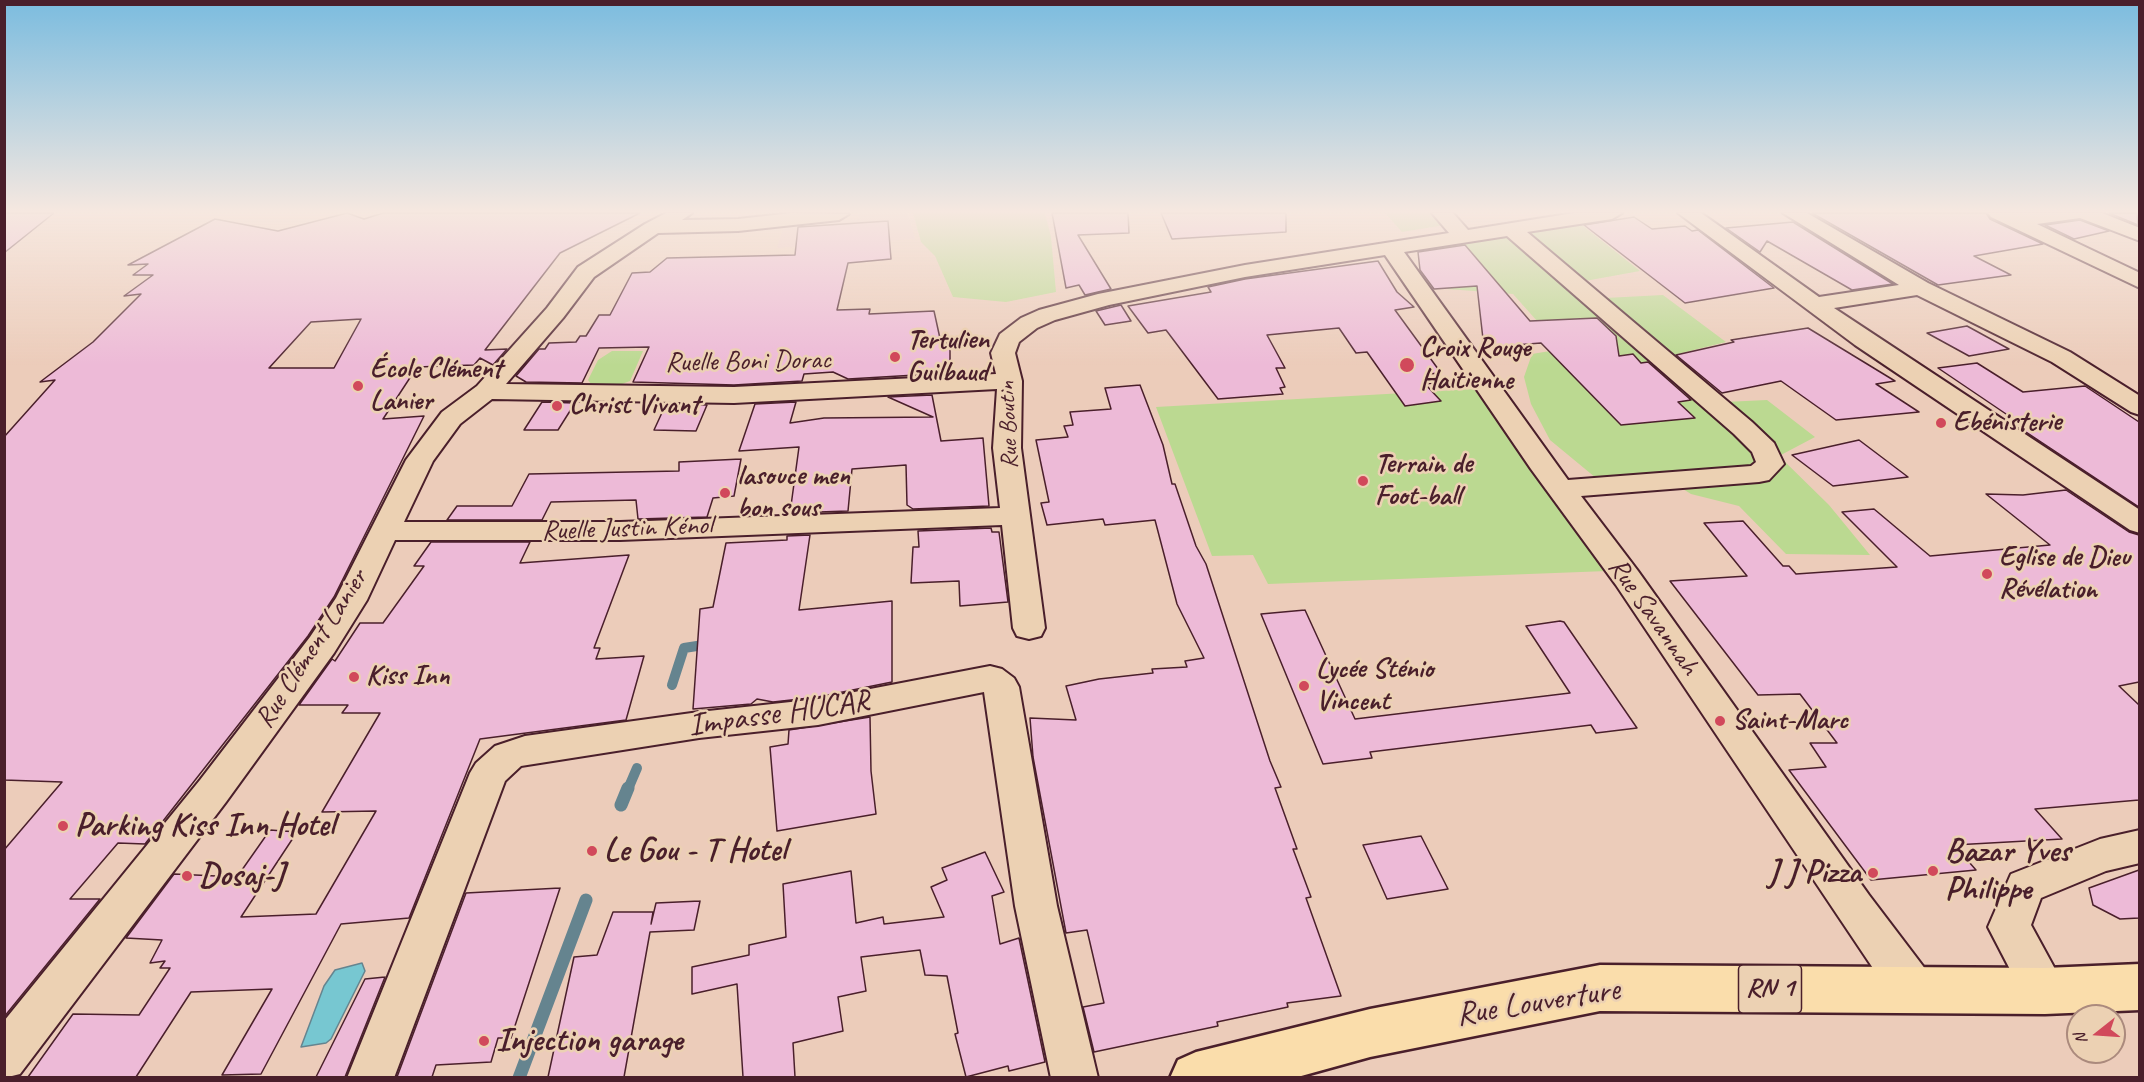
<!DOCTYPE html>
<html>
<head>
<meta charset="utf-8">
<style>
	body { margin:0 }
	#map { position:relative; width:2144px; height:1082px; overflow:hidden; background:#ecccba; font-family:Caveat,sans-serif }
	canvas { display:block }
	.frame { position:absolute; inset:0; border:6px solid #4a1f2b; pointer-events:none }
	.north { position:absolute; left:2066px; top:1004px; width:60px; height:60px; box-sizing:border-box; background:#ecd1b3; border:2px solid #ab8a7d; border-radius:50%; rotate:253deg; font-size:16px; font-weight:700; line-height:24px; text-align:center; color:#4a1f2b }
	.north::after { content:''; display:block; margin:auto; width:21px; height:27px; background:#d1495b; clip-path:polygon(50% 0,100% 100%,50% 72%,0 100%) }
</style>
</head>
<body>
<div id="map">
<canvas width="2144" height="1082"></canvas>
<div class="frame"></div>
<div class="north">N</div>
</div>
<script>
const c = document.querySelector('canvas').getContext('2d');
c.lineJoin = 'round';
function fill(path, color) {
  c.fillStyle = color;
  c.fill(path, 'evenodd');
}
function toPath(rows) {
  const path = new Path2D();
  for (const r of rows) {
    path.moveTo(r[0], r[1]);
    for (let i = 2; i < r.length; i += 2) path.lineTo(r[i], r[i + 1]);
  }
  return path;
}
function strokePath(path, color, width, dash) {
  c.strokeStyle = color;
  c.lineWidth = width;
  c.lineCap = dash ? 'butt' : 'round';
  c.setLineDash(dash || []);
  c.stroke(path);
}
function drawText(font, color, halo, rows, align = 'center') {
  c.font = font + ' Caveat,sans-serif';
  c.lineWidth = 5;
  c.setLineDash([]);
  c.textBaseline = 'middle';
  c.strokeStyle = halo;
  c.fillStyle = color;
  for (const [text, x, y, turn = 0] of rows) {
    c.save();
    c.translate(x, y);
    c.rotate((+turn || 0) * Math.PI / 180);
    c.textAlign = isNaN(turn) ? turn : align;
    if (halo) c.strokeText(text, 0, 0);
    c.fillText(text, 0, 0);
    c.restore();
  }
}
fill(toPath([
	[859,213,908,213,915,239,777,248,784,224,859,219]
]), '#ecc7c3');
fill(toPath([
	[913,213,1045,213,1051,237,1056,292,1006,302,953,297,935,256,921,242],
	[1385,213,1434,213,1445,225,1402,232],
	[1582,225,1640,271,1585,281,1605,298,1663,295,1726,342,1670,356,1703,403,1767,400,1815,437,1779,456,1829,505,1870,555,1786,554,1739,506,1691,494,1662,476,1596,478,1550,440,1531,404,1524,377,1532,354,1562,349,1513,294,1447,289,1423,254,1427,249],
	[612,351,643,351,630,381,614,387,591,384,588,380,598,360],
	[1475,389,1607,571,1268,584,1253,555,1212,556,1156,407]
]), '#bbd991');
const water = toPath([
	[362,963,365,971,331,1039,326,1043,301,1047,324,986,335,970,362,963]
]);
fill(water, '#77c7d1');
strokePath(water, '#65848f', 1.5);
strokePath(toPath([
	[672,685,684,648,710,644],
	[628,789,637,768]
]), '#65848f', 10);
strokePath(toPath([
	[621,805,628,788],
	[519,1078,586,900]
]), '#65848f', 13);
const building = toPath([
	[4,213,54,213,4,253,4,213],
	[347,213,364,219,383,213,640,213,560,253,485,350,507,349,493,365,480,358,474,365,417,367,383,419,424,416,334,597,308,636,145,844,118,843,70,899,100,899,4,1017,4,850,62,782,4,780,4,437,55,380,40,382,93,342,141,294,124,296,153,275,133,275,148,264,128,265,215,219,278,231,347,213],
	[361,319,334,368,269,368,311,322,361,319],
	[1052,213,1128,213,1129,233,1078,235,1111,289,1085,295,1079,285,1066,288,1052,213],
	[1161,213,1286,213,1286,232,1172,239,1161,213],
	[1812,213,1986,213,1990,219,2043,244,1974,256,2011,275,1938,285,1812,213],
	[2109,213,2137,213,2138,225,2109,213],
	[1634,217,1652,229,1685,226,1692,231,1698,230,1774,288,1685,303,1584,225,1634,217],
	[2080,220,2109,231,2074,239,2045,225,2080,220],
	[888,221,891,259,848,263,837,310,870,309,869,314,934,311,941,343,948,343,950,347,950,373,848,379,833,372,804,374,802,381,734,385,633,382,649,347,599,348,582,383,526,382,516,376,539,349,545,349,549,343,576,342,580,336,586,336,599,315,610,315,632,273,650,272,667,258,795,255,798,227,888,221],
	[1793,222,1893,284,1852,290,1767,241,1760,252,1726,228,1793,222],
	[1465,245,1530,321,1597,318,1616,336,1619,356,1633,354,1641,363,1648,362,1691,400,1678,402,1695,418,1621,425,1541,343,1489,347,1483,339,1477,286,1434,289,1420,270,1418,252,1465,245],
	[1378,261,1397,292,1414,307,1395,310,1441,373,1427,374,1434,383,1425,384,1441,401,1405,406,1367,352,1356,353,1339,328,1267,335,1285,368,1276,368,1285,387,1280,388,1283,394,1218,399,1166,330,1148,333,1128,306,1211,292,1208,287,1245,279,1378,261],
	[1121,305,1131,321,1105,325,1096,311,1121,305],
	[1967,326,2009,349,1969,356,1927,333,1967,326],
	[1808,328,1895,381,1876,384,1919,412,1836,420,1781,381,1722,393,1676,355,1734,342,1731,340,1808,328],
	[1977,363,2023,392,2085,386,2139,422,2139,507,2023,430,2021,417,2012,418,1938,368,1977,363],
	[1140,385,1163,445,1172,484,1175,484,1196,546,1206,564,1270,761,1281,787,1275,788,1297,849,1293,849,1311,897,1306,898,1341,996,1287,1003,1288,1007,1217,1022,1218,1026,1094,1052,1083,1007,1104,1003,1087,930,1066,933,1033,757,1030,718,1076,720,1066,686,1099,679,1153,673,1152,669,1187,667,1185,661,1204,658,1177,604,1155,520,1105,525,1103,519,1047,525,1041,503,1049,502,1036,440,1068,437,1064,426,1073,425,1070,412,1111,409,1105,388,1140,385],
	[932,395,941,441,983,438,989,506,913,509,907,505,906,465,852,469,848,511,790,513,799,447,739,451,755,404,796,402,790,423,824,418,933,417,888,397,932,395],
	[542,402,575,403,558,430,524,430,542,402],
	[666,404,707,405,696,431,654,430,666,404],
	[1859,440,1908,477,1833,486,1792,455,1859,440],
	[741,459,734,496,713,498,707,517,638,519,636,500,551,502,542,520,447,520,457,506,512,506,529,474,679,471,679,462,741,459],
	[2066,490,2129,532,2139,535,2139,682,2119,686,2139,705,2139,800,2035,809,2062,839,1954,845,1976,870,1871,880,1789,770,1826,767,1810,743,1837,743,1800,694,1758,695,1670,581,1747,576,1704,523,1743,521,1783,566,1789,566,1796,574,1897,567,1842,512,1874,509,1930,556,2050,545,1986,494,2023,495,2066,490],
	[991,528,992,532,999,532,1008,602,960,606,959,581,911,583,913,547,919,547,918,531,991,528],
	[810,535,799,610,892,601,892,682,818,697,773,702,757,699,751,704,693,709,700,609,713,607,726,543,787,540,787,536,810,535],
	[431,542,530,542,520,563,629,555,594,648,600,648,596,659,644,656,626,720,480,739,409,918,341,924,261,1074,222,1075,272,989,191,992,136,1077,28,1077,73,1014,139,1015,170,968,160,968,165,961,150,963,162,940,126,938,174,874,237,877,270,830,297,832,241,917,316,914,376,811,322,812,380,713,342,713,348,705,299,705,332,659,335,661,360,623,383,623,424,566,414,566,431,542],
	[1305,610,1355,719,1570,693,1526,626,1560,621,1564,622,1637,728,1596,733,1591,725,1370,752,1372,758,1323,764,1261,614,1305,610],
	[870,717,871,771,876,814,777,831,770,747,788,744,789,730,870,717],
	[1421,836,1448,889,1387,899,1363,845,1421,836],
	[985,852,1004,892,992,896,1000,944,1019,938,1045,1062,1009,1071,1008,1066,966,1077,955,1034,958,1033,947,976,925,975,920,950,861,957,866,991,838,997,843,1031,793,1043,795,1077,743,1077,737,984,692,994,692,967,749,955,749,945,786,937,783,884,851,871,856,923,883,917,884,924,944,917,931,887,947,880,942,868,985,852],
	[2139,870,2139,918,2120,919,2093,905,2089,888,2139,870],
	[560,888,511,1038,498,1038,491,1062,436,1065,432,1077,397,1077,466,893,560,888],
	[700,901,694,930,650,932,624,1077,548,1077,574,957,597,955,613,912,653,912,651,924,656,903,700,901],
	[385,977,345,1077,316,1077,365,979,385,977]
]);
fill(building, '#edbad7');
strokePath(building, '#4a1f2b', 1.5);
const minor = toPath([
	[666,213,692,213,682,220,738,219,792,213,849,214,839,220,738,231,658,233,594,277,563,318,506,384,734,387,996,374,991,353,1000,334,1021,318,1039,310,1098,294,1245,265,1449,233,1432,213,1453,213,1468,230,1574,213,1622,213,1612,219,1527,232,1752,422,1774,443,1784,464,1769,480,1759,482,1581,496,1638,571,1869,895,1929,974,1935,989,1929,1004,1913,1010,1897,1004,1616,585,1531,469,1385,255,1245,277,1109,305,1055,320,1037,328,1019,342,1015,353,1022,381,1021,448,1045,628,1041,636,1029,639,1017,636,1013,628,1002,525,620,540,395,540,367,600,334,653,226,802,20,1074,4,1078,4,1021,200,780,310,637,336,598,406,460,442,412,477,386,547,308,578,267,645,224,666,213],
	[1507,236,1734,434,1752,452,1756,462,1751,466,1568,480,1404,252,1507,236],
	[997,389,993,448,1000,508,620,522,404,522,433,461,460,424,492,399,734,403,997,389],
	[1678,213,1701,213,1819,297,1899,285,1783,213,1807,213,1928,283,2070,352,2140,396,2140,415,2131,412,2052,362,1917,295,1834,308,2140,510,2140,533,2130,530,1855,345,1678,213],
	[1988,213,2102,213,2140,228,2140,241,2080,218,2037,224,2140,273,2140,288,1991,217,1988,213],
	[990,666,1002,669,1014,678,1019,687,1057,906,1098,1078,1051,1078,1015,906,984,692,818,725,699,738,521,766,505,781,394,1078,347,1078,470,773,476,763,495,746,525,736,699,712,818,699,990,666],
	[2140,830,2140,863,2106,871,2041,898,2031,925,2067,991,2061,1006,2045,1012,2029,1006,1988,927,2011,874,2100,839,2140,830]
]);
const major = toPath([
	[2140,964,2140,1010,2045,1014,1600,1011,1370,1057,1294,1078,1170,1078,1178,1060,1196,1052,1370,1009,1600,965,2045,968,2140,964]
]);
strokePath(minor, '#4a1f2b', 4);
strokePath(major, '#4a1f2b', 5);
fill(minor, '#ecd1b3');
fill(major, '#faddab');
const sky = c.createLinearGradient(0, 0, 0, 365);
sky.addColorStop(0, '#7bbcdf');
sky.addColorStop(0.58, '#f6e8e0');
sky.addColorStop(1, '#f6e8e000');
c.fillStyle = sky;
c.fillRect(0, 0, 2144, 365);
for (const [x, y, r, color] of [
	[895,357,6,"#d1495b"],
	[1407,365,8,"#d1495b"],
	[358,386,6,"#d1495b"],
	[557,406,6,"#d1495b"],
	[1941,423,6,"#d1495b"],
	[1363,481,6,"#d1495b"],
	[725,493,6,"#d1495b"],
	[1987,574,6,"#d1495b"],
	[354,677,6,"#d1495b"],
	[1304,686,6,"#d1495b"],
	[1720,721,6,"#d1495b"],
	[63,826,6,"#d1495b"],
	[592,851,6,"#d1495b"],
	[1933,871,6,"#d1495b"],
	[1873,873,6,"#d1495b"],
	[187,876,6,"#d1495b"],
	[484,1041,6,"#d1495b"]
]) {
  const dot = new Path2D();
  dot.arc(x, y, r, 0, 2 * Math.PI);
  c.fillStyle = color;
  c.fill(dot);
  strokePath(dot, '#ecd1b3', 2);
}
drawText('24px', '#4a1f2b', '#ecd1b3', [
	["Rue Boutin",1009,425,-92]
]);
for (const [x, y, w] of [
	[1770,989,63]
]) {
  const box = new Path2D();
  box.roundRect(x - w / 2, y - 24, w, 48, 4.5);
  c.fillStyle = '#ecd1b3';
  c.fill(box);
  strokePath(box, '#4a1f2b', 1.5);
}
drawText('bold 27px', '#4a1f2b', null, [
	["RN 1",1770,989]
]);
drawText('bold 28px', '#4a1f2b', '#ecd1b3', [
	["Tertulien",907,341],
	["Guilbaud",907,373],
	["Croix Rouge",1420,349],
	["Haitienne",1420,381],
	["École Clément",370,370],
	["Lanier",370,402],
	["Christ Vivant",569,406],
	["Ebénisterie",1953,423],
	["Terrain de",1375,465],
	["Foot-ball",1375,497],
	["lasouce men",737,477],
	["bon sous",737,509],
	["Eglise de Dieu",1999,558],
	["Révélation",1999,590],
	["Lycée Sténio",1316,670],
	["Vincent",1316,702],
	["Kiss Inn",366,677],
	["Saint-Marc",1732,721]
], 'left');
drawText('28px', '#4a1f2b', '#ecd1b3', [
	["Ruelle Boni Dorac",748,362,-1],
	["Ruelle Justin Kénol",627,529,-2],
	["Rue Savannah",1653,617,55],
	["Rue Clément Lanier",312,649,-57]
]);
drawText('33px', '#4a1f2b', '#ecd1b3', [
	["Impasse HUCAR",779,714,-8],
	["Rue Louverture",1538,1003,-9]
]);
drawText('bold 33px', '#4a1f2b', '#ecd1b3', [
	["Parking Kiss Inn Hotel",75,826],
	["Le Gou - T Hotel",604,851],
	["Bazar Yves",1945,852],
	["Philippe",1945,890],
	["J J Pizza",1861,873,"right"],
	["Dosaj-J",199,876],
	["Injection garage",496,1041]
], 'left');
</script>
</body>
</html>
